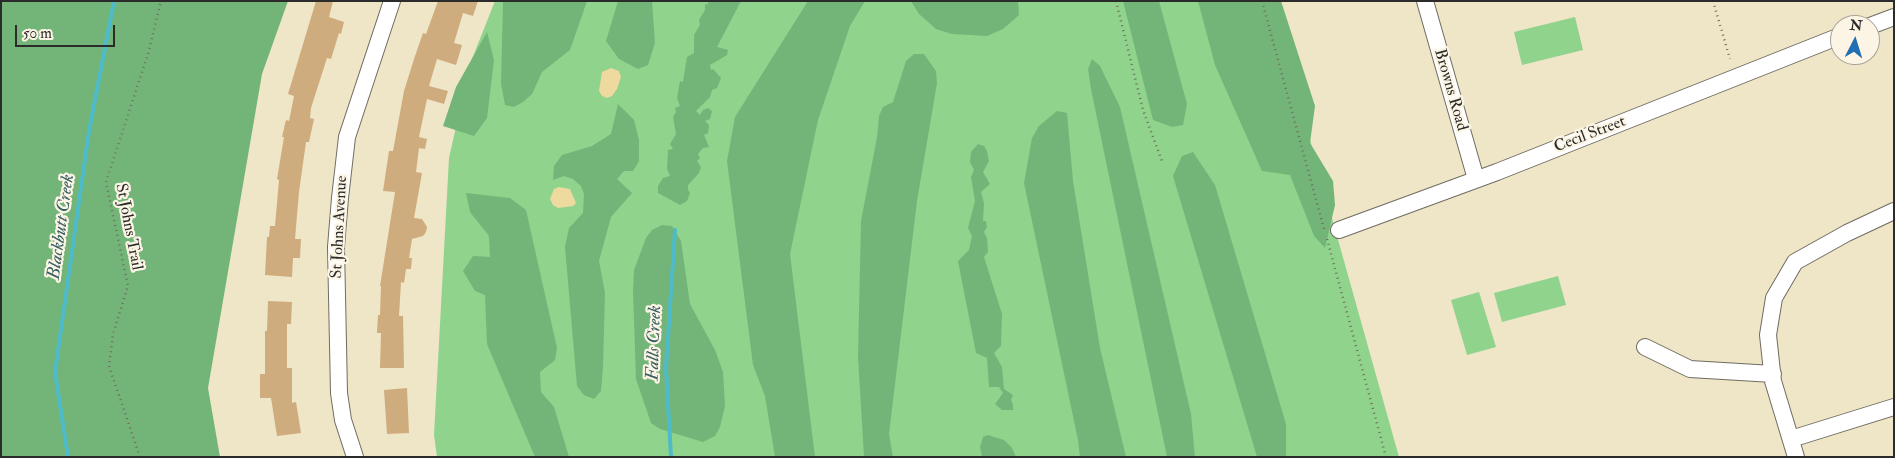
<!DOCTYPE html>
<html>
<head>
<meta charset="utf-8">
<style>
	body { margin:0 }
	#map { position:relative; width:1895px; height:458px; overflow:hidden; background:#efe5c7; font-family:"IM FELL Double Pica",serif }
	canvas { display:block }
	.frame { position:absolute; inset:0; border:2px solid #2b2b2b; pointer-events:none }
	.north { position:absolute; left:1830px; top:15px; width:50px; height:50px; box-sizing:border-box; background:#fcf5e5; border:1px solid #a8a49b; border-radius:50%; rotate:5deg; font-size:14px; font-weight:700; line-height:20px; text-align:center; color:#2b2b2b }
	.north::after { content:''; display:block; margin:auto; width:18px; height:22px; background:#1f6fb2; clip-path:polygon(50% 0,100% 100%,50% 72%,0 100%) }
	.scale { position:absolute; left:15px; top:25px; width:100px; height:22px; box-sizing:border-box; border:2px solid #2b2b2b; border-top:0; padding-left:6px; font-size:15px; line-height:18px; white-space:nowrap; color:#2b2b2b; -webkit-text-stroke:4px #fcf5e5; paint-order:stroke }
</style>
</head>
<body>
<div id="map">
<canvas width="1895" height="458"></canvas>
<div class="frame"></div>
<div class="north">N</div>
<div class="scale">50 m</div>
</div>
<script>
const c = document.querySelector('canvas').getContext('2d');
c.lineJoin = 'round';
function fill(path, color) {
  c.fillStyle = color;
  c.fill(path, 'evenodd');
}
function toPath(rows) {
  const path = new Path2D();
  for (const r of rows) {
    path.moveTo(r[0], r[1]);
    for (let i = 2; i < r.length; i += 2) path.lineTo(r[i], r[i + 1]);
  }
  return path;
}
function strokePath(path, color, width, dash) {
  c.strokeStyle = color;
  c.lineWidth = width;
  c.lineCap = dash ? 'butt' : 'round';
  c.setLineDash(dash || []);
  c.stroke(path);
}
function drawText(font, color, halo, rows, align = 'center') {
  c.font = font + ' "IM FELL Double Pica",serif';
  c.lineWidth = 4.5;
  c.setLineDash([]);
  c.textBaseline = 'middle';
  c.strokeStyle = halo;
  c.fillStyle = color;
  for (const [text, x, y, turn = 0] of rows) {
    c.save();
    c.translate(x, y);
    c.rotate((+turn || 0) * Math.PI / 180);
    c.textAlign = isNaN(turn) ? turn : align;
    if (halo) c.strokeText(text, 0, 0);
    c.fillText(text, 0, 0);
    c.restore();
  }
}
fill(toPath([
	[495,1,1271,1,1399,457,437,457,434,435,449,158,470,64],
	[1575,17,1583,50,1522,65,1514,32],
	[1558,276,1566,305,1502,322,1494,293],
	[1479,292,1496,347,1467,355,1451,300]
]), '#8fd38d');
fill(toPath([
	[1,1,288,1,262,74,208,388,220,457,1,457],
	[503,1,587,1,570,50,542,72,532,94,523,102,514,107,505,105,501,84],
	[618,1,652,1,655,43,648,65,638,69,619,59,606,41],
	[709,1,741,1,717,47,728,50,727,55,710,65,711,70,713,69,721,78,717,88,712,90,710,97,696,111,700,115,703,110,708,108,712,111,710,119,705,121,709,125,708,133,704,135,709,147,703,148,698,154,700,158,697,161,701,167,699,173,688,185,688,190,690,193,687,201,680,205,658,193,658,186,663,178,670,176,667,169,668,150,673,149,670,144,676,134,673,117,676,112,675,108,680,106,677,98,680,81,683,82,687,57,694,53,694,35,700,25,699,20,705,10,705,4,707,5],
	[808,1,865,1,850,26,818,120,790,254,815,457,775,457,765,396,753,365,727,161,735,117],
	[911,1,1018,1,1019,15,1003,29,987,36,952,34,936,29,919,14],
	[1123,1,1159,1,1187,104,1183,125,1172,127,1153,120],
	[1198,1,1281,1,1315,106,1310,143,1333,181,1335,205,1325,248,1314,236,1290,175,1262,171,1215,65],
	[487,32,494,60,487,118,474,136,443,126,456,87],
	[914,54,924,54,936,71,937,83,917,201,889,434,893,457,864,457,858,357,861,221,877,137,879,116,883,107,893,102,906,61],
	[1092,59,1100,66,1120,107,1191,414,1195,457,1167,457,1091,89,1088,69],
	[618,104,634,120,639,140,639,161,633,171,624,171,617,179,632,193,611,217,599,261,605,293,603,367,601,391,594,399,584,395,577,386,565,247,569,228,583,213,584,194,581,186,573,179,564,176,553,180,554,166,562,155,592,146,611,134],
	[1057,111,1067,113,1073,181,1100,348,1126,457,1080,457,1078,440,1024,183,1032,138,1039,126],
	[978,144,984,146,987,151,989,161,983,172,990,184,981,192,984,203,983,221,986,221,987,227,984,232,987,238,988,252,984,257,1002,314,1001,346,994,353,1002,367,1004,389,1013,395,1011,400,1013,405,1013,410,1002,410,995,404,1003,393,999,387,989,387,987,358,976,353,958,261,969,250,972,236,968,228,975,201,971,177,974,170,970,162,971,152],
	[1193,152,1215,185,1286,424,1286,456,1285,457,1257,457,1173,176,1182,156],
	[466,193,510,198,526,210,557,348,555,360,540,372,541,392,554,407,569,457,535,457,487,344,485,295,475,291,463,271,473,256,490,257,489,236,470,212],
	[662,225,672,226,681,241,690,304,715,350,723,372,725,406,720,427,715,436,703,442,660,429,651,423,636,379,633,291,634,270,646,238,652,230],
	[988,435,1004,440,1012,448,1016,457,982,457,980,447,983,437]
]), '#73b578');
fill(toPath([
	[611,68,619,71,621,77,617,89,612,96,607,98,602,96,599,91,602,72],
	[559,187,570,189,576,203,573,206,558,208,553,205,550,199,554,189]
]), '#eeda9e');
strokePath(toPath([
	[68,457,55,372,89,131,114,1],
	[671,457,666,368,675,230]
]), '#4ebbc9', 4);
fill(toPath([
	[316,1,333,1,329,17,344,22,341,34,339,33,331,59,327,58,311,108,310,118,314,119,309,142,306,142,299,192,295,239,301,239,300,258,293,258,292,277,265,275,267,237,269,237,270,226,275,226,279,180,277,179,284,137,282,137,286,120,289,121,294,96,288,94],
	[438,1,478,1,473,16,463,13,454,43,462,45,456,65,437,59,429,86,448,91,444,104,427,99,419,137,427,139,425,149,419,148,416,172,422,173,414,218,422,219,427,227,426,232,423,236,412,239,409,258,412,258,411,269,406,269,404,283,401,282,399,316,403,316,404,368,380,368,381,333,377,333,378,315,380,315,381,286,380,286,395,192,383,191,389,151,393,151,404,91,415,56,423,33,426,34],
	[268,301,292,302,291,324,287,324,287,368,292,368,292,403,296,402,301,433,277,436,271,398,260,398,260,374,265,374,265,331,267,331],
	[407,388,409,433,387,434,384,390]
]), '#cfac7e');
const minor = toPath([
	[1425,1,1476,179],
	[1870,26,1894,17],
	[1339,230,1497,172,1840,36],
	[1645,347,1690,369,1773,374],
	[1791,439,1894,407],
	[355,457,343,420,339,393,336,247,340,198,347,137,392,1],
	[1796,457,1773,381,1768,335,1774,298,1795,262,1847,233,1894,211]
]);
strokePath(minor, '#706c62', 18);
strokePath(toPath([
	[1116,1,1143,110,1163,164],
	[1262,1,1324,229],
	[1713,1,1730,59],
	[1327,239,1386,457],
	[140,457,109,366,113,334,128,286,106,182,148,54,161,1]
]), '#706c62', 2.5, [1, 4]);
strokePath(minor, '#fff', 16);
drawText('16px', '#2b2b2b', '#fcf5e5', [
	["Browns Road",1450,90,74],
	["Cecil Street",1590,135,-21],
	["St Johns Trail",128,227,79],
	["St Johns Avenue",340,227,-87]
]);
drawText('italic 18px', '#375d62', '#fcf5e5', [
	["Blackbutt Creek",62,227,-82],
	["Falls Creek",655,343,-88]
]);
</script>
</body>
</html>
